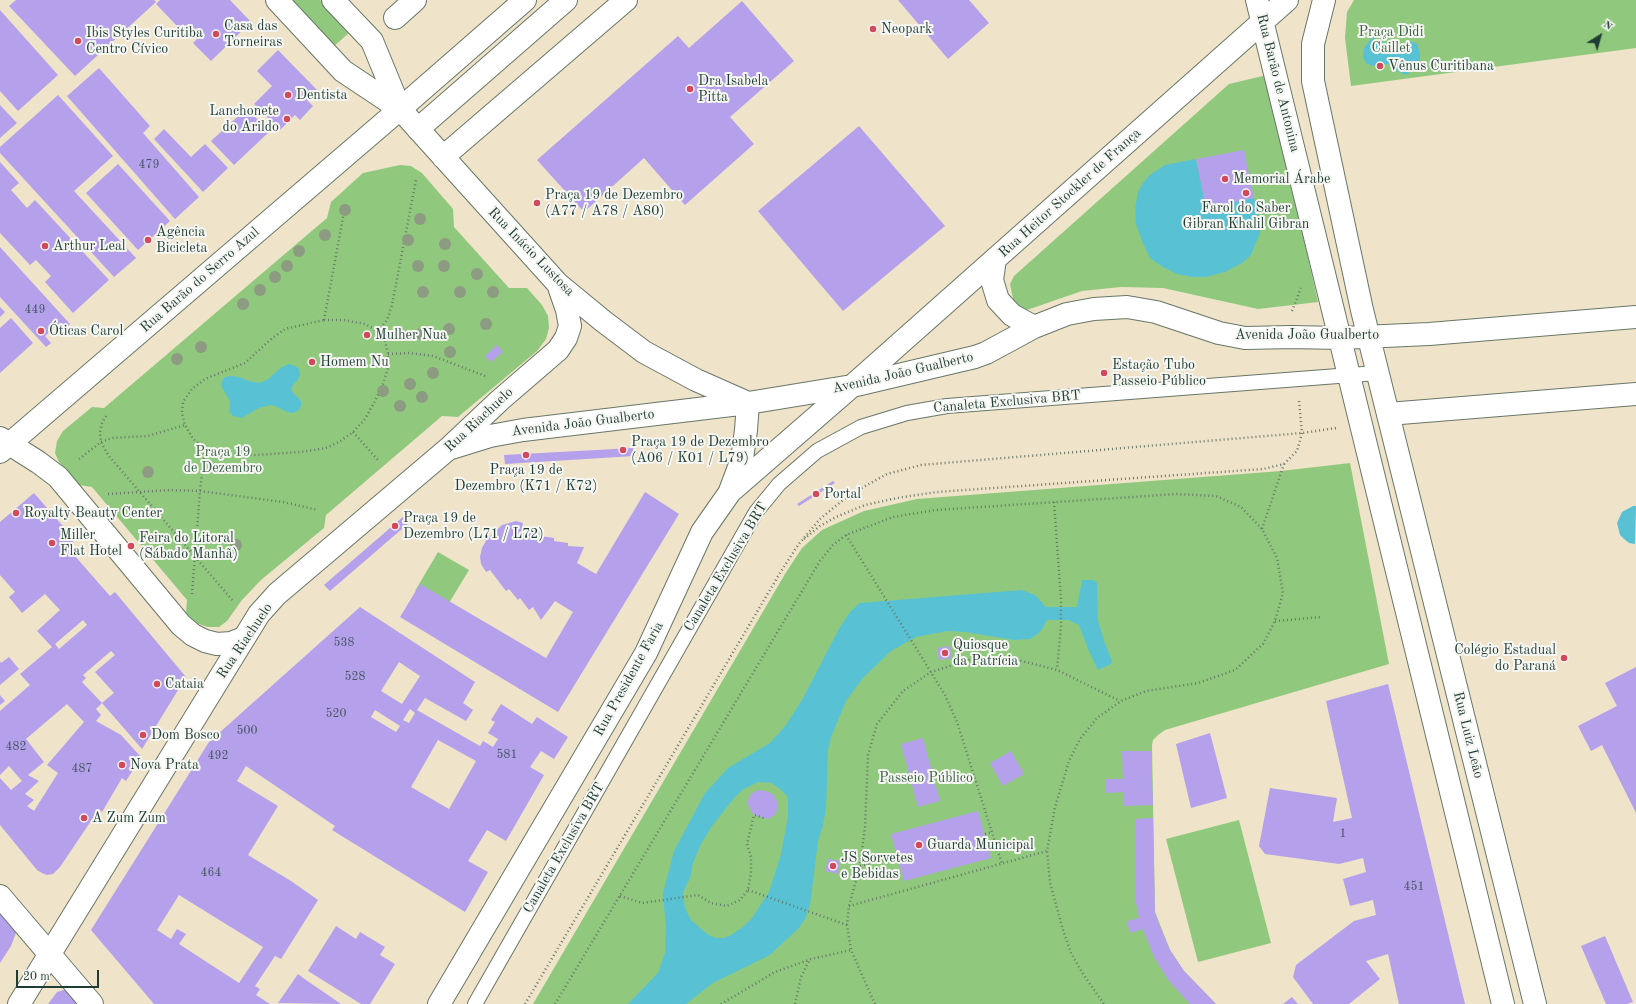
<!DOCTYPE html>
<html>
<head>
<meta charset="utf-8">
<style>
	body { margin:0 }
	#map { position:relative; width:1636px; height:1004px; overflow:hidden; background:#efe3c9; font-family:"Old Standard TT",serif }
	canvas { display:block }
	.north { position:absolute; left:1580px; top:16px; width:40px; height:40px; -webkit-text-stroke:3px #f6f6f2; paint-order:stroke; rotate:37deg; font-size:11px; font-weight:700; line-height:16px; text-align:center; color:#1f3d34 }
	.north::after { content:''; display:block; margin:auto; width:14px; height:18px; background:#1f3d34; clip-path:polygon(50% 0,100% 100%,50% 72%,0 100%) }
	.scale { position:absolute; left:16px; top:970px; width:83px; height:18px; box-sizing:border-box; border:2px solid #1f3d34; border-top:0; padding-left:5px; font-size:12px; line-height:14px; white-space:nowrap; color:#1f3d34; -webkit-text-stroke:3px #f6f6f2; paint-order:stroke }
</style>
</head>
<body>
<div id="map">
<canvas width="1636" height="1004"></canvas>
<div class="north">N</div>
<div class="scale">20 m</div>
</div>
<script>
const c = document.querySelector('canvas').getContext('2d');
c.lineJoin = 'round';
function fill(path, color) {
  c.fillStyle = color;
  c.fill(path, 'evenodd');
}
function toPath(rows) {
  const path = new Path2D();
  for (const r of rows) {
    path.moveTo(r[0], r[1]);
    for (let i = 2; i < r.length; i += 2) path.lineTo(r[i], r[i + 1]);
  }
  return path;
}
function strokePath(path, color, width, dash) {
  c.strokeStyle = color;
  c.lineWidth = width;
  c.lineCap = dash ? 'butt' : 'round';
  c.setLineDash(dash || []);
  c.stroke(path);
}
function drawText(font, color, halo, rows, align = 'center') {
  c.font = font + ' "Old Standard TT",serif';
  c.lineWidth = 4;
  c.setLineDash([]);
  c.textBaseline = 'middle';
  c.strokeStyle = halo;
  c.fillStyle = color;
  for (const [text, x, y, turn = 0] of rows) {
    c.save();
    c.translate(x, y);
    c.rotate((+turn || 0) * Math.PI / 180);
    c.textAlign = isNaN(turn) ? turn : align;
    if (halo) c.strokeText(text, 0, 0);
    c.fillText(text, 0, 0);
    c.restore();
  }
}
fill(toPath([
	[287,0,320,0,350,32,332,48],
	[1354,0,1636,0,1636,48,1351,86,1345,38,1347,12],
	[1267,75,1318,302,1258,309,1163,288,1121,287,1082,291,1024,311,1014,303,1010,284,1014,276,1229,84],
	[400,165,411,166,422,173,453,209,454,227,509,288,527,288,542,305,548,316,549,328,546,339,537,351,458,417,442,416,326,515,324,528,261,580,242,600,227,621,219,627,208,627,196,623,186,613,187,600,92,487,79,485,59,462,55,453,57,441,63,431,92,407,104,408,327,218,331,202,363,173],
	[1350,463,1389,664,1165,730,1158,735,1153,740,1152,745,1155,912,1170,950,1184,971,1216,1004,533,1004,785,574,802,548,822,530,864,511,917,499,1281,471],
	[438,552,469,570,446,608,415,591],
	[1239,820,1271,943,1198,962,1166,839]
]), '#90c97d');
fill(toPath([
	[1374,38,1391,45,1399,45,1408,41,1413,42,1417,44,1420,53,1420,61,1415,69,1406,75,1399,72,1388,64,1372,66,1366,63,1363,57,1364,48,1371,39],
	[1196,159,1206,207,1254,198,1260,221,1260,233,1251,255,1242,263,1225,272,1206,277,1192,277,1177,274,1163,267,1150,258,1142,241,1136,224,1135,209,1138,192,1143,183,1150,175,1165,165],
	[289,364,295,366,299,369,300,375,297,381,293,385,291,390,301,401,301,406,298,411,292,413,287,412,275,406,270,405,259,408,242,418,233,416,229,412,230,401,221,386,222,381,225,377,230,376,239,377,249,381,259,383,267,380,282,367],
	[1633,506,1636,506,1635,544,1629,543,1624,539,1620,535,1617,523,1622,512],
	[1082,580,1094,580,1097,583,1098,620,1104,641,1112,661,1111,664,1098,670,1088,649,1079,625,1068,620,1047,620,1043,628,1038,634,1030,639,1014,640,965,632,948,631,916,637,891,651,863,678,846,701,831,737,828,750,826,809,823,825,818,841,810,905,805,919,799,928,770,955,713,983,686,1004,628,1004,658,973,665,953,666,929,663,893,674,851,705,793,728,768,770,743,786,725,803,698,840,627,850,612,860,603,1022,590,1035,595,1046,607,1077,607],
	[758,782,772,783,780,789,787,796,788,800,788,816,781,854,769,892,752,918,743,927,731,935,724,938,716,938,707,934,691,920,685,908,683,893,690,878,693,863,701,844,712,826,735,797,744,789]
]), '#58c2d4');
fill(toPath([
	[16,0,154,0,156,2,75,76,9,6],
	[160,0,230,0,251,22,211,61,193,43,197,39,183,24,179,28,156,4],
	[898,0,969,0,989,23,948,59],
	[742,1,794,61,730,117,754,144,685,205,644,158,584,212,537,160,678,36,689,48],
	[0,10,58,75,18,111,0,91],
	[278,50,317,90,307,100,313,106,300,120,295,115,280,130,254,104,272,86,257,71],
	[99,68,150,126,143,133,199,197,175,219,67,96],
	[58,95,113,156,74,191,136,258,114,277,0,153,0,147],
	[0,105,17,123,0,138],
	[247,108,269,132,234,165,211,141],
	[859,126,945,226,843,311,758,211],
	[164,129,191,157,205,144,228,168,203,192,154,139],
	[1244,150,1254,198,1206,208,1196,159],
	[0,162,19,183,11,190,27,208,35,200,109,280,73,313,45,282,51,276,36,260,30,265,0,233],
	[118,164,170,221,138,250,86,193],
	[0,247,70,324,64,330,59,324,45,336,51,343,46,347,0,297],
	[0,307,5,312,0,317],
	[11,318,33,343,0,373,0,328],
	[497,345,503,352,491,362,485,356],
	[633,448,634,456,505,464,504,455],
	[833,481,835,483,799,506,797,504],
	[645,492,679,514,558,712,400,617,420,584,546,658,573,612,555,601,541,620,533,607,529,610,520,598,518,600,509,589,506,591,490,570,486,572,481,564,480,557,482,548,487,539,502,525,516,521,523,523,522,528,540,532,540,536,554,538,554,541,568,543,568,546,584,547,577,563,596,574],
	[34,493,75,540,67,547,110,596,115,592,186,677,142,749,102,703,114,693,95,672,115,655,111,651,83,675,86,678,82,682,102,703,96,709,101,715,96,721,121,735,141,757,126,781,122,778,102,812,99,809,60,867,53,874,47,875,42,873,37,870,0,825,0,778,11,790,22,781,9,766,0,775,0,711,30,685,20,674,52,647,37,631,60,610,45,594,22,613,9,597,15,592,0,575,0,522],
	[83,620,87,625,59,649,55,644],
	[67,704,84,722,47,765,58,773,34,811,27,806,34,800,25,794,39,781,28,775,44,762,26,739],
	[404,516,410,522,330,591,324,585],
	[360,607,475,682,463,703,473,710,466,721,425,698,417,710,480,746,483,741,493,747,498,739,488,733,495,722,491,720,501,704,532,724,537,717,568,737,554,759,541,751,530,767,544,775,506,841,487,830,468,861,488,872,465,912,332,830,335,826,246,766,237,781,278,806,248,855,291,881,318,900,281,959,275,956,255,986,260,989,256,995,270,1004,154,1004,91,930,209,742],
	[399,662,420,676,402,704,381,691],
	[410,709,415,713,409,723,403,720],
	[375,710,400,726,396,732,371,717],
	[438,740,476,761,449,809,411,787],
	[179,895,263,947,239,983,179,944,186,934,177,929,171,939,157,930],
	[950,646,952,658,939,660,937,648],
	[9,657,19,669,0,685,0,661,1,663],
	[1636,667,1636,813,1602,745,1591,751,1578,726,1617,706,1605,683],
	[1388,684,1465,1004,1399,1004,1388,954,1366,961,1380,979,1349,1004,1313,1004,1293,977,1296,965,1354,921,1376,915,1373,900,1350,906,1343,879,1366,872,1363,858,1339,864,1265,854,1259,846,1270,788,1337,798,1333,822,1352,818,1326,701],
	[0,695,5,701,0,705],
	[1210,733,1227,798,1191,808,1176,744],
	[923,738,940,801,918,807,901,744],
	[1011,751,1024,774,1003,786,990,763],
	[1122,751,1151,751,1153,805,1124,806,1124,792,1106,793,1105,779,1123,779],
	[758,790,766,791,774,795,778,804,776,814,768,819,754,815,751,811,747,802,751,794],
	[978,811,991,858,904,881,891,834],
	[1153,818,1155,912,1159,924,1170,950,1184,971,1216,1004,1190,1004,1169,981,1154,957,1143,929,1130,933,1127,921,1139,918,1136,903,1135,819],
	[828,859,840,861,838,874,825,871],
	[0,904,15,926,16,933,11,946,0,963],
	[336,926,356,939,360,932,385,947,380,955,395,964,370,1004,361,1004,308,971],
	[1605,936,1633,1002,1627,1004,1606,1004,1581,946],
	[298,974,306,980,341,1004,278,1003],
	[67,989,85,1004,48,1004,57,992],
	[1292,997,1298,1004,1283,1004]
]), '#b5a0ec');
const lane = toPath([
	[475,1004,756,512,779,484,817,451,861,427,907,413,947,406,1377,373]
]);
const street = toPath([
	[395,18,415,0],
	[0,438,38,462,58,477,181,625,193,635,205,641,217,644,231,643,244,638]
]);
const secondary = toPath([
	[1257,0,1503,1004],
	[1324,0,1313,44,1313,81,1362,310,1535,1004],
	[443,157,626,0],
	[995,259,992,280,998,300,1012,315,1034,327],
	[1388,414,1636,394],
	[448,449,490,436,523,430,748,403,852,386,975,357,986,353,1034,327,1067,314,1094,309,1127,307,1156,312,1219,333,1245,338,1292,337,1340,338,1429,334,1636,317],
	[0,452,400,109,558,284,603,321,644,352,696,380,748,403],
	[730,491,742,459,746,430,748,403],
	[19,1004,259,614,277,594,448,449,500,400,558,350,566,338,570,326,567,310,558,284],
	[439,1004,646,653,702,532,730,492,852,386,1287,0]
]);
const primary = toPath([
	[277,0,343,71,400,109],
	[333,0,372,41,400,109],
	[400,109,525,0],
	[418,129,566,0],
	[0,896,92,1004]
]);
strokePath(lane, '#687768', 16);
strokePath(street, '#687768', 24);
strokePath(secondary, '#687768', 24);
strokePath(primary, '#687768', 24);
strokePath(toPath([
	[1292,311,1301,288],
	[324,320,343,320,365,324,378,331,385,341,388,354,388,368,383,384,374,403,365,419,353,432,339,442,326,448,301,452,254,455,221,453,205,448,193,439,185,425,182,413,183,402,192,389,205,379,245,363,270,340,285,329,324,320],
	[324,320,344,212],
	[378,331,387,320,392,305,416,180],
	[388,354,409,353,433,356,488,377],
	[106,416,102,423,100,432,101,442,108,455,233,601],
	[353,432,378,460],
	[79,459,101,442,112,438,148,436,185,425],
	[108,494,170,490,200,491,283,502,318,510],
	[1054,502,1061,599,1061,626,1057,670],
	[1262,529,1284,464],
	[846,535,945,695,957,722,1002,864],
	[804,539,820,526,836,517,865,505,897,498,937,492,1263,469,1284,464,1297,451,1302,433,1299,401],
	[192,594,200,491,205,448],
	[1275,621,1322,617],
	[985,834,992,832],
	[860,866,897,856],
	[748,890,847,925],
	[620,896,642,903,698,895,711,903,727,906,740,900,748,890,751,873,751,857,747,844,753,819,754,815,764,818],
	[849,906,1047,851],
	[525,1004,780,573,798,545,820,519,849,495,887,474,921,465,1302,433,1336,428],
	[555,1004,820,561,833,545,846,535,893,517,936,510,1177,494,1216,496,1241,507,1262,529,1277,558,1283,593,1275,621,1263,644,1235,670,1198,683,1146,691,1121,701,1097,718,1080,739,1069,761,1055,807,1047,851,1050,883,1063,930,1071,953,1083,974,1104,1004],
	[721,1004,775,972,811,959,851,950],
	[795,1004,801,977,810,959],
	[875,1004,851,950,847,925,849,906,860,866,865,827,868,755,877,724,903,691,931,672,972,659,1014,659,1057,670,1120,701]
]), '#687768', 2.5, [1, 3]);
strokePath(lane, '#fff', 14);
strokePath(street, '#fff', 22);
strokePath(secondary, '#fff', 22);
strokePath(primary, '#fff', 22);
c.fillStyle = '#8c9b81';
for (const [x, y] of [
	[345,210],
	[420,219],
	[325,235],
	[408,240],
	[445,244],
	[299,251],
	[287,266],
	[418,266],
	[444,266],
	[477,274],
	[275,277],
	[260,290],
	[423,292],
	[460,292],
	[493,292],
	[243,304],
	[486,324],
	[449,329],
	[421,334],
	[201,347],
	[450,352],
	[177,359],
	[433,373],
	[410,384],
	[383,391],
	[422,397],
	[400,406],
	[148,472],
	[236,545]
]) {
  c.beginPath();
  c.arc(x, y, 6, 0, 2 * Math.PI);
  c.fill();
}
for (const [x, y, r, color] of [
	[873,29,4,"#d1495b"],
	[216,34,4,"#d1495b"],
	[78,41,4,"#d1495b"],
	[1380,66,4,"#d1495b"],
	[690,89,4,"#d1495b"],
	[288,95,4,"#d1495b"],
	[287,119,4,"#d1495b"],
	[1225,179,4,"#d1495b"],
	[1246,193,4,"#d1495b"],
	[537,203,4,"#d1495b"],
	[148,240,4,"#d1495b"],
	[45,246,4,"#d1495b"],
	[41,331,4,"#d1495b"],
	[367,335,4,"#d1495b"],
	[312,362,4,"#d1495b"],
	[1104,373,4,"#d1495b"],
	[623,450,4,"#d1495b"],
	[526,455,4,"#d1495b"],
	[816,494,4,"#d1495b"],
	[16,513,4,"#d1495b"],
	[395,526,4,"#d1495b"],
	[52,543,4,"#d1495b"],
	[131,546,4,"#d1495b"],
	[945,653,4,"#d1495b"],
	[1564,658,4,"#d1495b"],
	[157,684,4,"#d1495b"],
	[143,735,4,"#d1495b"],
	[122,765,4,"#d1495b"],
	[84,818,4,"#d1495b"],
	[919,845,4,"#d1495b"],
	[833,866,4,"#d1495b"]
]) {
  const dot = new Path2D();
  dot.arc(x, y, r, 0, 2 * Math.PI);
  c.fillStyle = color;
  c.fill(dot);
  strokePath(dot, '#f6f6f2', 1.5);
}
drawText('12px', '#445662', null, [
	["479",149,165],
	["449",35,310],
	["538",344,643],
	["528",355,677],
	["520",336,714],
	["500",247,731],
	["482",16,747],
	["581",507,755],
	["492",218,756],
	["487",82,769],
	["1",1343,834],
	["464",211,873],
	["451",1414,887]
]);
drawText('14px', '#1f3d34', '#f6f6f2', [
	["Casa das",224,26],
	["Torneiras",224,42],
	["Neopark",881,29],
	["Ibis Styles Curitiba",86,33],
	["Centro Cívico",86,49],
	["Vênus Curitibana",1388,66],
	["Dra Isabela",698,81],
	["Pitta",698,97],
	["Dentista",296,95],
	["Lanchonete",279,111,"right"],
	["do Arildo",279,127,"right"],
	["Memorial Árabe",1233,179],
	["Praça 19 de Dezembro",545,195],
	["(A77 / A78 / A80)",545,211],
	["Farol do Saber",1246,208,"center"],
	["Gibran Khalil Gibran",1246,224,"center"],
	["Agência",156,232],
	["Bicicleta",156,248],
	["Arthur Leal",53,246],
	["Óticas Carol",49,331],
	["Mulher Nua",375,335],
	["Homem Nu",320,362],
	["Estação Tubo",1112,365],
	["Passeio Público",1112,381],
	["Praça 19 de Dezembro",631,442],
	["(A06 / K01 / L79)",631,458],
	["Praça 19 de",526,470,"center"],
	["Dezembro (K71 / K72)",526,486,"center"],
	["Portal",824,494],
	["Royalty Beauty Center",24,513],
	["Praça 19 de",403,518],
	["Dezembro (L71 / L72)",403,534],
	["Miller",60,535],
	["Flat Hotel",60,551],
	["Feira do Litoral",139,538],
	["(Sábado Manhã)",139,554],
	["Quiosque",953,645],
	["da Patrícia",953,661],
	["Colégio Estadual",1556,650,"right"],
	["do Paraná",1556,666,"right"],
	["Cataia",165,684],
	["Dom Bosco",151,735],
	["Nova Prata",130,765],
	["A Zum Zum",92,818],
	["Guarda Municipal",927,845],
	["JS Sorvetes",841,858],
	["e Bebidas",841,874]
], 'left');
drawText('14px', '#3b6046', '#f6f6f2', [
	["Praça Didi",1391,32],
	["Caillet",1391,48],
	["Praça 19",223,452],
	["de Dezembro",223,468],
	["Passeio Público",926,778]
]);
drawText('14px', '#1f3d34', '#f6f6f2', [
	["Rua Barão de Antonina",1278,83,76],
	["Rua Heitor Stockler de França",1070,193,-42],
	["Rua Inácio Lustosa",531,252,46],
	["Rua Barão do Serro Azul",200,280,-41],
	["Avenida João Gualberto",1307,335],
	["Avenida João Gualberto",903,373,-13],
	["Canaleta Exclusiva BRT",1007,402,-5],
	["Rua Riachuelo",479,420,-43],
	["Avenida João Gualberto",583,423,-7],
	["Canaleta Exclusiva BRT",726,567,-59],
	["Rua Riachuelo",245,641,-56],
	["Rua Presidente Faria",629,679,-61],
	["Rua Luiz Leão",1468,735,76],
	["Canaleta Exclusiva BRT",564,848,-60]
]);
</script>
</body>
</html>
